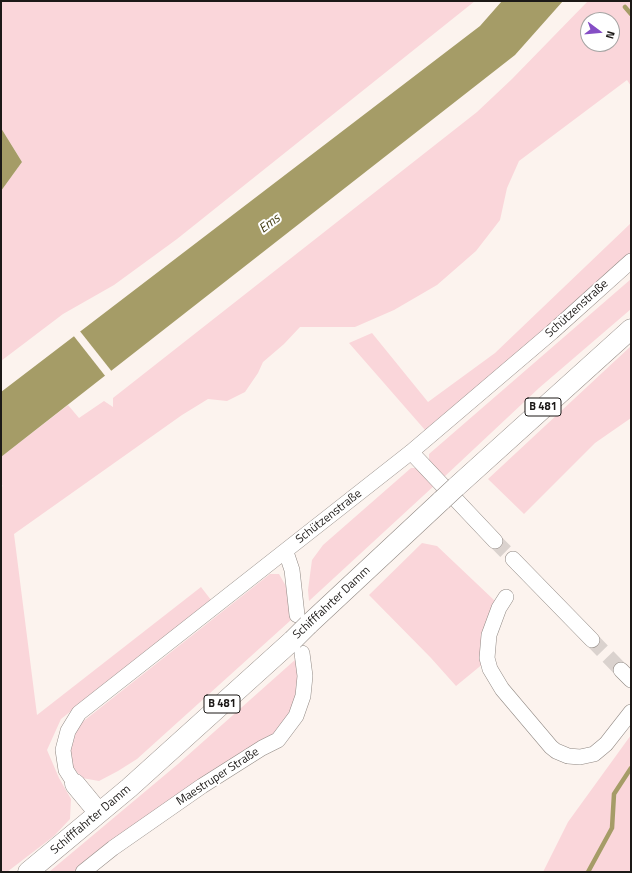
<!DOCTYPE html>
<html>
<head>
<meta charset="utf-8">
<style>
	body { margin:0 }
	#map { position:relative; width:632px; height:873px; overflow:hidden; background:#fcf3ee; font-family:"Titillium Web",sans-serif }
	canvas { display:block }
	.frame { position:absolute; inset:0; border:2px solid #1c1917; pointer-events:none }
	.north { position:absolute; left:580px; top:12px; width:40px; height:40px; box-sizing:border-box; background:#fff; border:1px solid #a4a3a2; border-radius:50%; rotate:106deg; font-size:11px; font-weight:700; line-height:16px; text-align:center; color:#1c1917 }
	.north::after { content:''; display:block; margin:auto; width:14px; height:18px; background:#854ec5; clip-path:polygon(50% 0,100% 100%,50% 72%,0 100%) }
</style>
</head>
<body>
<div id="map">
<canvas width="632" height="873"></canvas>
<div class="frame"></div>
<div class="north">N</div>
</div>
<script>
const c = document.querySelector('canvas').getContext('2d');
c.lineJoin = 'round';
function fill(path, color) {
  c.fillStyle = color;
  c.fill(path, 'evenodd');
}
function toPath(rows) {
  const path = new Path2D();
  for (const r of rows) {
    path.moveTo(r[0], r[1]);
    for (let i = 2; i < r.length; i += 2) path.lineTo(r[i], r[i + 1]);
  }
  return path;
}
function strokePath(path, color, width, dash) {
  c.strokeStyle = color;
  c.lineWidth = width;
  c.lineCap = dash ? 'butt' : 'round';
  c.setLineDash(dash || []);
  c.stroke(path);
}
function drawText(font, color, halo, rows, align = 'center') {
  c.font = font + ' "Titillium Web",sans-serif';
  c.lineWidth = 4;
  c.setLineDash([]);
  c.textBaseline = 'middle';
  c.strokeStyle = halo;
  c.fillStyle = color;
  for (const [text, x, y, turn = 0] of rows) {
    c.save();
    c.translate(x, y);
    c.rotate((+turn || 0) * Math.PI / 180);
    c.textAlign = isNaN(turn) ? turn : align;
    if (halo) c.strokeText(text, 0, 0);
    c.fillText(text, 0, 0);
    c.restore();
  }
}
fill(toPath([
	[1,1,475,1,177,239,114,285,63,314,1,361,1,191,22,162,1,128],
	[588,1,631,1,631,86,627,80,519,161,507,188,500,220,476,251,437,285,394,310,355,327,300,327,284,344,263,362,258,373,245,392,227,401,208,399,182,415,14,534,37,715,201,587,211,600,61,719,47,750,59,778,71,799,70,819,54,836,7,872,1,872,1,487,3,486,1,484,1,457,68,405,79,418,104,401,113,407,113,398,477,112,512,79],
	[588,20,612,20,612,44,588,44],
	[631,223,631,253,548,327,425,430,349,343,372,333,428,402,495,353],
	[631,279,631,309,539,388,443,478,429,462,429,454],
	[631,346,631,418,595,443,524,514,488,479],
	[411,468,417,468,436,484,309,601,308,590,312,560,323,545],
	[422,543,437,546,495,601,484,663,456,686,431,658,369,595],
	[270,574,279,574,287,588,291,620,137,759,118,771,99,781,82,778,71,765,69,744,76,727],
	[296,659,298,678,295,699,290,713,272,737,73,872,49,872,178,764],
	[631,735,631,872,543,872,568,822]
]), '#fad6da');
fill(toPath([
	[502,1,563,1,515,55,1,457,1,392,480,26],
	[1,128,22,162,1,191]
]), '#a59c67');
fill(toPath([
	[79,330,113,373,106,377,73,335]
]), '#fcf3ee');
strokePath(toPath([
	[625,7,631,14],
	[588,872,612,828,614,794,631,768]
]), '#a59c67', 4.5);
strokePath(toPath([
	[495,541,513,559],
	[592,640,621,670]
]), '#dad2ce', 15, [15, 8]);
const minor = toPath([
	[411,452,495,541],
	[286,552,292,570,297,615],
	[513,559,592,640],
	[506,597,499,608,489,635,487,658,490,669,502,689,551,747,556,751,568,756,580,757,594,754,606,744,631,712],
	[621,670,631,680],
	[75,784,66,770,63,750,68,731,79,713,411,452,552,332,631,261],
	[83,872,113,848,202,786,262,748,278,740,296,716,303,696,305,676,302,653]
]);
const major = toPath([
	[456,487,631,329],
	[308,625,442,500],
	[75,784,99,813],
	[28,872,129,788,293,640]
]);
strokePath(minor, '#918984', 16);
strokePath(major, '#918984', 21);
strokePath(minor, '#fff', 15);
strokePath(major, '#fff', 20);
const majorBridge = toPath([
	[442,500,456,487],
	[293,640,308,625]
]);
strokePath(majorBridge, '#918984', 21, []);
strokePath(majorBridge, '#fff', 20);
for (const [x, y, w] of [
	[543,407,36],
	[222,704,36]
]) {
  const box = new Path2D();
  box.roundRect(x - w / 2, y - 9, w, 18, 3);
  c.fillStyle = '#fff';
  c.fill(box);
  strokePath(box, '#1c1917', 1);
}
drawText('bold 11px', '#1c1917', null, [
	["B 481",543,407],
	["B 481",222,704]
]);
drawText('12px', '#1c1917', '#fff', [
	["Schützenstraße",577,309,-42],
	["Schützenstraße",329,517,-38],
	["Schifffahrter Damm",332,603,-43],
	["Maestruper Straße",218,777,-33],
	["Schifffahrter Damm",91,820,-40]
]);
drawText('italic 13px', '#433c11', '#fff', [
	["Ems",270,224,-37]
]);
</script>
</body>
</html>
